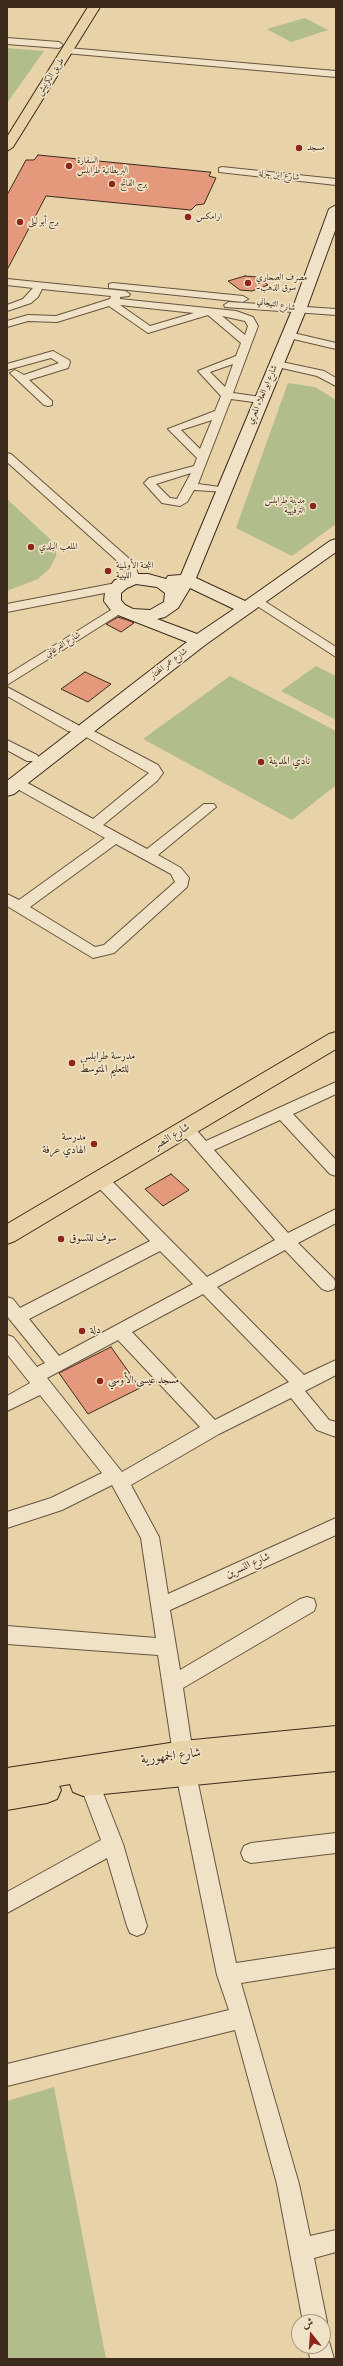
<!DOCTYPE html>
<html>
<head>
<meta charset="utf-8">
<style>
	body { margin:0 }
	#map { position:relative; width:343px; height:2366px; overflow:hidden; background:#e8d2a7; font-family:"IM FELL English",Amiri,serif }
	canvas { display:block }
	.frame { position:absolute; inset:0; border:8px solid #3c2b1c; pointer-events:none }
	.north { position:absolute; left:291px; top:2314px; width:40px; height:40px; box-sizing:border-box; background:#f0e2c6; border:1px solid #a89982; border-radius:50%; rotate:343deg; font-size:11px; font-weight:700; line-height:16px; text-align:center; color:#3c2b1c }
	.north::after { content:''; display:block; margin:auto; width:14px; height:18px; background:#8f2418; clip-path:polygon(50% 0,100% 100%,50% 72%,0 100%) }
</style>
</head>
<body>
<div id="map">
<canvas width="343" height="2366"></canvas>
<div class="frame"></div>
<div class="north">ش</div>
</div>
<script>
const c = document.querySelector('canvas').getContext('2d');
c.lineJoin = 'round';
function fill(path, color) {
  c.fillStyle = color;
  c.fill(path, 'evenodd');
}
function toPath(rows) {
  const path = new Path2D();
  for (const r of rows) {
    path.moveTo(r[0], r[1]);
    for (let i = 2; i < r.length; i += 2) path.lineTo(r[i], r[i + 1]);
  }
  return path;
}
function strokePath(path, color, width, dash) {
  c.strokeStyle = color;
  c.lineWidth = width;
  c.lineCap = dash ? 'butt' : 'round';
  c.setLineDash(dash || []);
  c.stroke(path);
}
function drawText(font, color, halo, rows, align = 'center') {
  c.font = font + ' "IM FELL English",Amiri,serif';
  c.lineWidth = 3.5;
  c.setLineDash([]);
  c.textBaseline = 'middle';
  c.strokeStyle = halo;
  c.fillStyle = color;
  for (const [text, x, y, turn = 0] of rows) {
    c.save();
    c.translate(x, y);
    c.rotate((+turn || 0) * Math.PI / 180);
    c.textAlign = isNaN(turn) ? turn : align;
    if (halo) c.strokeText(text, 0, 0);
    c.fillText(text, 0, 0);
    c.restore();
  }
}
fill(toPath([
	[305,18,328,30,291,42,267,29],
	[7,48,44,51,7,103],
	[288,383,315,387,336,400,336,524,292,556,236,528],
	[7,499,50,539,56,550,56,556,50,568,38,579,7,591],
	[316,666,336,676,336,720,281,691],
	[230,676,336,731,336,785,292,820,143,739],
	[54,2087,106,2359,7,2359,7,2101]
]), '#b1bd8b');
const building = toPath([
	[38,155,209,172,211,172,209,176,216,178,204,204,196,205,191,210,46,196,7,270,7,195,26,160,34,160,38,155],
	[245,276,257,277,268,285,252,291,240,290,228,281,245,276],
	[118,617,130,621,134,623,121,632,106,624,118,617],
	[85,672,111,684,88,702,61,689,85,672],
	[171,1174,189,1190,163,1206,145,1189,171,1174],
	[111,1347,140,1388,88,1414,59,1373,111,1347]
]);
fill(building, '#e4997c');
strokePath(building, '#3c2b1c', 1);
const street = toPath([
	[7,38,59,42,63,45,59,48,7,44,7,38],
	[68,48,336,71,336,77,65,53,65,49,68,48],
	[222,167,336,179,336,185,219,172,219,168,222,167],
	[7,279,125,291,130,294,129,296,120,297,120,299,236,311,253,317,258,326,233,393,261,397,266,400,261,403,231,399,198,484,227,488,229,490,227,492,194,490,187,502,180,506,162,503,144,483,149,478,194,466,197,458,168,429,215,411,221,396,198,371,236,356,241,343,208,315,148,333,109,306,57,322,28,321,7,327,7,321,28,315,56,316,110,299,111,296,42,289,38,297,31,303,7,311,7,305,23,299,33,288,7,285,7,279],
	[120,305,194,313,150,326,120,305],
	[222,316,245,321,248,326,245,335,222,316],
	[233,364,225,387,210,372,233,364],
	[212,420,200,449,181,430,212,420],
	[191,473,177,499,170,498,156,484,191,473],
	[113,283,243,296,248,299,243,302,109,288,109,284,113,283],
	[229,302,336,309,336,315,225,307,224,305,229,302],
	[289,332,336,343,336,349,285,337,284,335,289,332],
	[53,351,69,360,70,362,68,368,29,380,52,401,52,405,48,406,44,405,10,373,15,370,24,375,59,363,51,358,7,370,7,364,53,351],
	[277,361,324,371,336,378,336,386,317,376,273,366,272,364,277,361],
	[7,453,11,454,134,563,140,579,138,582,130,582,124,567,7,462,7,453],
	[116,583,122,587,120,590,7,612,7,604,116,583],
	[255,595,336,647,336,657,251,602,249,599,255,595],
	[119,605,125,609,123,612,7,685,7,675,119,605],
	[7,687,78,725,80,728,73,732,68,731,7,696,7,687],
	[86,727,158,765,163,773,157,781,103,825,147,849,204,804,214,804,216,807,158,855,181,868,189,878,187,887,114,953,93,958,7,906,7,894,19,900,105,838,12,786,10,783,12,780,22,780,93,819,149,773,81,734,79,731,86,727],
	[116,844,171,874,175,882,104,945,95,947,30,907,116,844],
	[7,740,37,755,39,758,37,761,27,761,7,750,7,740],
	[336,1082,336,1094,293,1114,336,1160,336,1176,330,1174,280,1120,214,1150,288,1233,336,1209,336,1223,298,1243,334,1279,336,1283,334,1289,328,1291,322,1289,285,1250,217,1287,304,1375,336,1360,336,1375,305,1391,329,1420,336,1422,336,1437,317,1430,291,1398,219,1434,131,1485,159,1537,168,1594,336,1518,336,1535,170,1610,180,1670,300,1599,307,1597,314,1599,316,1605,314,1611,183,1688,196,1774,236,1963,336,1948,336,1968,241,1983,299,2184,310,2236,336,2230,336,2252,314,2258,327,2322,323,2330,323,2322,303,2322,277,2184,235,2030,7,2086,7,2064,229,2010,217,1975,176,1774,158,1655,7,1644,7,1626,156,1638,141,1538,112,1485,62,1510,7,1528,7,1512,51,1498,102,1473,40,1395,7,1411,7,1396,30,1383,7,1354,7,1335,13,1337,37,1367,45,1363,7,1316,7,1297,13,1299,20,1308,150,1241,95,1184,93,1180,95,1176,101,1174,107,1176,207,1277,275,1240,178,1129,180,1125,186,1123,192,1125,206,1141,336,1082],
	[160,1251,193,1284,59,1356,29,1319,160,1251],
	[203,1294,289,1382,215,1420,132,1332,203,1294],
	[118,1340,200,1427,122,1472,47,1378,118,1340],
	[89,1773,96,1775,123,1844,147,1926,144,1933,137,1936,130,1933,127,1926,107,1858,7,1913,7,1892,101,1840,79,1782,82,1775,89,1773],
	[336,1833,336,1853,251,1863,244,1860,241,1853,244,1846,251,1843,336,1833],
	[323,2336,328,2338,334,2359,310,2359,308,2346,323,2346,323,2336]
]);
const secondary = toPath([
	[336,205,336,228,306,310,196,578,245,601,330,541,336,539,336,552,205,645,14,794,7,796,7,781,187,642,113,613,104,601,105,592,115,580,134,574,148,574,166,579,168,576,181,575,292,310,329,209,336,205],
	[136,584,157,587,165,593,164,602,150,610,133,609,125,605,121,600,121,593,127,588,136,584],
	[190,588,234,609,197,634,157,619,165,617,178,608,190,588]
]);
const primary = toPath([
	[336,1726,336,1771,83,1796,73,1792,70,1784,59,1786,61,1790,57,1799,47,1803,7,1810,7,1768,183,1741,336,1726]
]);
const highway = toPath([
	[88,7,100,7,13,147,7,151,7,137,88,7],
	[336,1032,336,1049,15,1241,7,1244,7,1224,329,1034,336,1032]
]);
strokePath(street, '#67553f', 2);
strokePath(secondary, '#3c2b1c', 2);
strokePath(primary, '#3c2b1c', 2);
strokePath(highway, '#3c2b1c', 2);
fill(street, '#f0e2c6');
fill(secondary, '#f0e2c6');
fill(primary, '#e8d2a7');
fill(highway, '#e8d2a7');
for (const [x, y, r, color] of [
	[299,148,4,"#8f2418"],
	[69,166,4,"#8f2418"],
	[112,184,4,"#8f2418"],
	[188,217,4,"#8f2418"],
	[20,222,4,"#8f2418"],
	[248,283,4,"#8f2418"],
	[313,506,4,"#8f2418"],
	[31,547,4,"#8f2418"],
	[108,571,4,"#8f2418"],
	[261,762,4,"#8f2418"],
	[72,1063,4,"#8f2418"],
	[94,1144,4,"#8f2418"],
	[61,1239,4,"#8f2418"],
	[82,1331,4,"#8f2418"],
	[100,1381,4,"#8f2418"]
]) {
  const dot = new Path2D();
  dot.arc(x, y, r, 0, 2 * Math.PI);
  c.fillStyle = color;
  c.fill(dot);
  strokePath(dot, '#f0e2c6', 1.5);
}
drawText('9px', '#3c2b1c', '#f0e2c6', [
	["طريق الكرنيش",51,77,-57],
	["شارع ابن جزلة",279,176,6],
	["شارع التيجاني",276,305,11],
	["شارع ابو العلاء المعري",263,395,-67],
	["شارع الفرغاني",63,645,-32],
	["شارع عمر المختار",169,664,-38]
]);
drawText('9px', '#3c2b1c', '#f0e2c6', [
	["مسجد",307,148],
	["السفارة",77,161],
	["البريطانية طرابلس",77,171],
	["برج الفاتح",120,184],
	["ارامكس",196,217],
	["برج أبو ليلى",28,222],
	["مصرف الصحاري",256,278],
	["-سوق الذهب",256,288],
	["مدينة طرابلس",305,501,"right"],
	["الترفيهية",305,511,"right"],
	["الملعب البلدي",39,547],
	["اللجنة الأولمبية",116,566],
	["الليبية",116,576]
], 'left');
drawText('11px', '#3c2b1c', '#f0e2c6', [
	["نادي المدينة",269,762],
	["مدرسة طرابلس",80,1057],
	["للتعليم المتوسط",80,1070],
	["مدرسة",86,1138,"right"],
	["الهادي عرفة",86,1151,"right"],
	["سوف للتسوق",69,1239],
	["دلة",90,1331],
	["مسجد عيسى الأوسي",108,1381]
], 'left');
drawText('11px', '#3c2b1c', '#f0e2c6', [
	["شارع النصر",172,1137,-31],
	["شارع النسرين",248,1566,-24]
]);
drawText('13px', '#3c2b1c', '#f0e2c6', [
	["شارع الجمهورية",171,1757,-7]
]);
</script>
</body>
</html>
